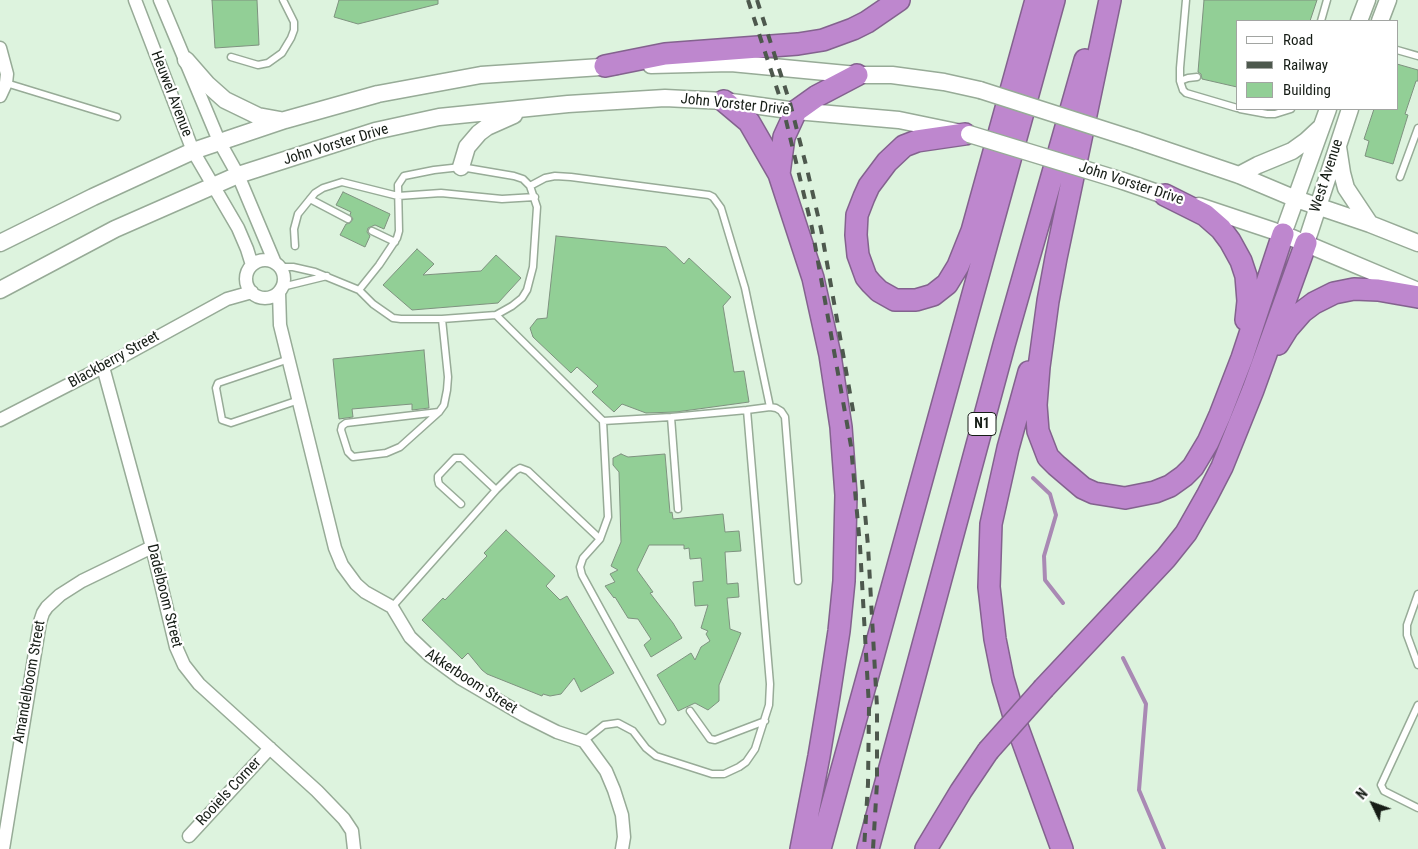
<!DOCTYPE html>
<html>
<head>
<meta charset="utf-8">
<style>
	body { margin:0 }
	#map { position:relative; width:1418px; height:849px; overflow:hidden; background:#ddf3de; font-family:"Roboto Condensed",sans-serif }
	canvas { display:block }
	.legend { position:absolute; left:1236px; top:20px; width:162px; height:90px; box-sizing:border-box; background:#fff; border:1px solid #a2a5a2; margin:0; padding:6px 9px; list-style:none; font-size:15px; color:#161d16 }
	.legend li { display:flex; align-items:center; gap:10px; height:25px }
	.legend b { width:25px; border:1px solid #a2a5a2 }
	.north { position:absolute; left:1348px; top:779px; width:50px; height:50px; -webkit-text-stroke:4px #fff; paint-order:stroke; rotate:312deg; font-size:14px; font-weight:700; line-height:20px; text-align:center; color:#161d16 }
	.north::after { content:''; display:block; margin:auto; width:18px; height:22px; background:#161d16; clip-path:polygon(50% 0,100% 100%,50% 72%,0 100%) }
</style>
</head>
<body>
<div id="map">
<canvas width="1418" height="849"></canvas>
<ul class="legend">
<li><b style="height:6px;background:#fff"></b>Road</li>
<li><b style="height:6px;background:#4d584d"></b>Railway</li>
<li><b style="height:14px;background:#92cf96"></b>Building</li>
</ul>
<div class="north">N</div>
</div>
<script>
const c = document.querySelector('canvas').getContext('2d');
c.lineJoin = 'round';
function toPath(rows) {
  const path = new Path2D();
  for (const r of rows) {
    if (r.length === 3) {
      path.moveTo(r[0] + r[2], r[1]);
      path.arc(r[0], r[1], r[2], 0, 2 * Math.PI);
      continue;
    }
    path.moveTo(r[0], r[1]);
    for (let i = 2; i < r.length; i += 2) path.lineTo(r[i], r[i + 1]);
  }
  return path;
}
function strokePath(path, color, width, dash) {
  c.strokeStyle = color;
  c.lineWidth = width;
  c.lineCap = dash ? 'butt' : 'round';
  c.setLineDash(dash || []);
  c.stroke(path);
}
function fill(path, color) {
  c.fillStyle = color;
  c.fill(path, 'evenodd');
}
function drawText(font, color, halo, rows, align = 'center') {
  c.font = font + ' "Roboto Condensed",sans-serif';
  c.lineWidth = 4.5;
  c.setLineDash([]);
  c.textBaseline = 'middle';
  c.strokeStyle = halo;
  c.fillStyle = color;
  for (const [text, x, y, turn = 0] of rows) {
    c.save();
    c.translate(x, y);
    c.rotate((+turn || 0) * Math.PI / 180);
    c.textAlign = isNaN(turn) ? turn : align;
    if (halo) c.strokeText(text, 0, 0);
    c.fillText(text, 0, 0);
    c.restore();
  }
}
strokePath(toPath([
	[1033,478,1050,494,1056,515,1044,556,1045,580,1063,603],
	[1123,658,1146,704,1139,790,1164,849]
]), '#a989b4', 4);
const building = toPath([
	[212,0,257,0,259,45,215,48,212,0],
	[339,0,438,0,438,4,358,24,334,17,339,0],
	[1204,0,1317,0,1310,21,1237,21,1237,87,1202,79,1201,74,1198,72,1204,0],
	[1397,64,1418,70,1418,81,1416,81,1405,114,1408,115,1393,164,1365,156,1369,141,1364,139,1374,109,1397,109,1397,64],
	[343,192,390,214,384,229,375,225,368,228,367,232,370,236,365,247,340,235,346,224,350,223,353,219,350,215,351,212,336,205,343,192],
	[556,236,666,247,684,264,689,258,731,297,723,306,734,372,744,371,749,402,676,412,646,413,622,404,614,412,592,392,598,386,577,367,571,373,533,337,530,328,537,319,547,318,556,236],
	[417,249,434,264,423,275,481,271,496,255,521,278,498,303,412,310,383,285,417,249],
	[424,350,429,408,412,410,412,404,352,409,353,417,339,419,333,359,424,350],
	[621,454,628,457,665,454,670,513,672,512,673,519,723,514,725,532,739,531,741,551,725,552,727,584,738,583,739,597,727,598,730,629,741,633,719,685,719,701,708,710,695,703,678,711,657,675,691,653,695,660,701,647,710,641,706,634,708,631,701,628,708,605,695,606,693,582,703,581,701,558,690,559,689,548,684,549,684,545,649,545,637,570,653,592,650,593,673,623,682,638,651,657,644,645,651,639,638,619,628,618,615,597,614,598,605,586,615,582,610,574,618,570,611,566,621,542,619,472,613,465,613,458,621,454],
	[506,530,555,576,546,586,560,600,567,596,614,673,581,692,574,678,561,694,550,696,543,694,542,696,487,674,482,670,468,653,462,659,422,620,443,598,445,600,487,556,484,553,506,530]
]);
fill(building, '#92cf96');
strokePath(building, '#7e927f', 1);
const lane = toPath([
	[1186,0,1180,68,1180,81,1183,90,1186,93,1237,108],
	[1321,21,1327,0],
	[1397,50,1418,56],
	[231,57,258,65,268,63,282,53,291,38,294,30,294,22,283,0],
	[1180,81,1188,78,1197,77],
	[6,83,117,117],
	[1240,109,1267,114,1275,114,1291,109],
	[1400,177,1418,128],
	[530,186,545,178,555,176,571,177,709,195,713,197,721,208,745,288,770,407],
	[310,199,348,219],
	[372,231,395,242],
	[295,246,294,229,298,214,315,193,323,188,342,182,398,196,441,193,502,199,535,197],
	[280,267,293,267,315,272,359,290,379,265,397,238,399,231,398,185,404,176,434,170,461,167,514,176,523,179,530,186,537,207,533,267,527,290,522,298,512,306,496,315,442,319],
	[282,287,327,276],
	[359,290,373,304,393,318,401,319,442,319,448,377,447,390,444,405,439,412,400,447,386,453,353,457,348,452,341,430,342,426,346,423,439,412],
	[496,315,603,421,671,417,747,410,770,684,769,705,755,749,746,762,739,767,724,774,712,774,656,756,646,748,633,731,618,723,604,725,584,741],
	[289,359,218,383,216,388,222,420,231,423,299,400],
	[747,410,770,407,776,408,781,411,785,417,798,581],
	[671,417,678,509],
	[603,421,608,517,600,539,583,558,580,567,582,575,662,721],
	[461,504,439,484,438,480,438,476,455,458,462,458,496,490],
	[1418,594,1407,625,1407,635,1418,665],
	[392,607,496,490,515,471,520,468,528,471,600,539],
	[1418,705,1381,785,1384,791,1418,808],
	[690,711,710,739,715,740,765,721]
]);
const street = toPath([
	[135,0,193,151,238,228,247,249,252,265],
	[160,0,219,141,238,175,275,263],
	[0,48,7,74,6,83,0,96],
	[265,279,19],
	[279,292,280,325,335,548,342,565,356,584,365,592,392,607,410,637,430,656,460,678,525,716,557,732,584,741,606,771,614,790,622,815,624,837,622,849],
	[103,367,152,547,176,647,184,665,199,684,317,791,344,819,352,831,354,849],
	[0,420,103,367,227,299,252,292],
	[189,836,270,748],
	[3,849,40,622,43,613,47,607,60,595,82,581,152,547]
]);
const secondary = toPath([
	[1359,21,1367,0],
	[1380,21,1388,0],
	[186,60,207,84,225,100,258,116,280,120],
	[651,65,731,63,857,75,892,75,944,82,980,90],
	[1136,140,1239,175,1296,199,1370,224,1418,243],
	[1338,147,1342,173,1346,188,1370,224],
	[461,167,467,147,479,133,487,127,514,115],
	[1239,175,1258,165,1292,151,1306,141,1320,128],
	[1123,181,1175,199],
	[1199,206,1283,234,1418,291],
	[1283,234,1328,109],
	[0,243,93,197,193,151,285,120,378,94,481,75,616,66],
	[1306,243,1350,109],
	[0,290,115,229,238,175,375,131,439,117,568,104,665,98,724,101,796,111,899,120,957,132]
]);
const highway = toPath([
	[1110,0,1056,258,1048,301,1039,367,1036,405,1038,431,1048,457,1056,465,1083,488,1094,493,1125,498,1155,492,1170,486,1184,476,1193,467,1208,442,1220,415,1242,358,1283,234],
	[605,66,665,54,798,44,823,40,853,29,867,22,899,0],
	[724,101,749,122,779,174,813,278,830,355,841,427,846,495,844,581,839,631,829,696,819,756,801,849],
	[965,134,917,141,904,146,887,162,869,186,864,197,857,215,856,235,858,255,866,277,871,283,879,291,895,300,916,300,933,295,947,284,958,266,972,231,1036,0],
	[779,174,784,137,796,111,817,96,857,75],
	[1165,195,1205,215,1221,229,1230,241,1241,261,1246,276,1248,301,1246,320],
	[1278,344,1288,328,1302,312,1314,303,1334,293,1354,289,1378,290,1418,297],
	[1029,372,1008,448,991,524,989,587,995,639,1003,679,1016,723,1062,849],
	[1044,688,1166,558,1186,533,1207,496,1222,467,1253,390,1306,243],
	[820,849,1054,0],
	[868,849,1004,345,1085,60],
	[926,849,961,791,988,751]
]);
strokePath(lane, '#97ab97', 9);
strokePath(street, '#97ab97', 15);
strokePath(secondary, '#97ab97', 19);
strokePath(highway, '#83628e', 24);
strokePath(lane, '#fff', 6);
strokePath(street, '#fff', 12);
strokePath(secondary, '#fff', 16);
strokePath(highway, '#be87ce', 21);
strokePath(toPath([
	[748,0,782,104,812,228,851,446,860,546,869,707,868,784,864,849],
	[757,0,790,103,807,169,821,229,854,416],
	[862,480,868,546,877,707,877,783,873,849]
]), '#4d584d', 4, [9, 9]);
const secondaryBridge = toPath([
	[980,90,1136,140],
	[969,134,1123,181]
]);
const highwayBridge = toPath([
	[988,751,1044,688]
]);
strokePath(secondaryBridge, '#97ab97', 19, []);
strokePath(highwayBridge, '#83628e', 24, []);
strokePath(secondaryBridge, '#fff', 16);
strokePath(highwayBridge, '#be87ce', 21);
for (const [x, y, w] of [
	[982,424,28]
]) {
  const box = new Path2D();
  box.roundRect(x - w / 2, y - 11.5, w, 23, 4);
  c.fillStyle = '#fff';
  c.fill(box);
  strokePath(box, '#161d16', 1);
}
drawText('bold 14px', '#161d16', null, [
	["N1",982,424]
]);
drawText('15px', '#161d16', '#fff', [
	["Heuwel Avenue",171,94,69],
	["John Vorster Drive",735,105,6],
	["John Vorster Drive",336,145,-17],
	["West Avenue",1327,176,-72],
	["John Vorster Drive",1131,184,18],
	["Blackberry Street",114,360,-29],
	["Dadelboom Street",164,596,76],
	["Amandelboom Street",30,682,-80],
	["Akkerboom Street",471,682,33],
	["Rooiels Corner",229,792,-47]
]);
</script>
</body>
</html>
